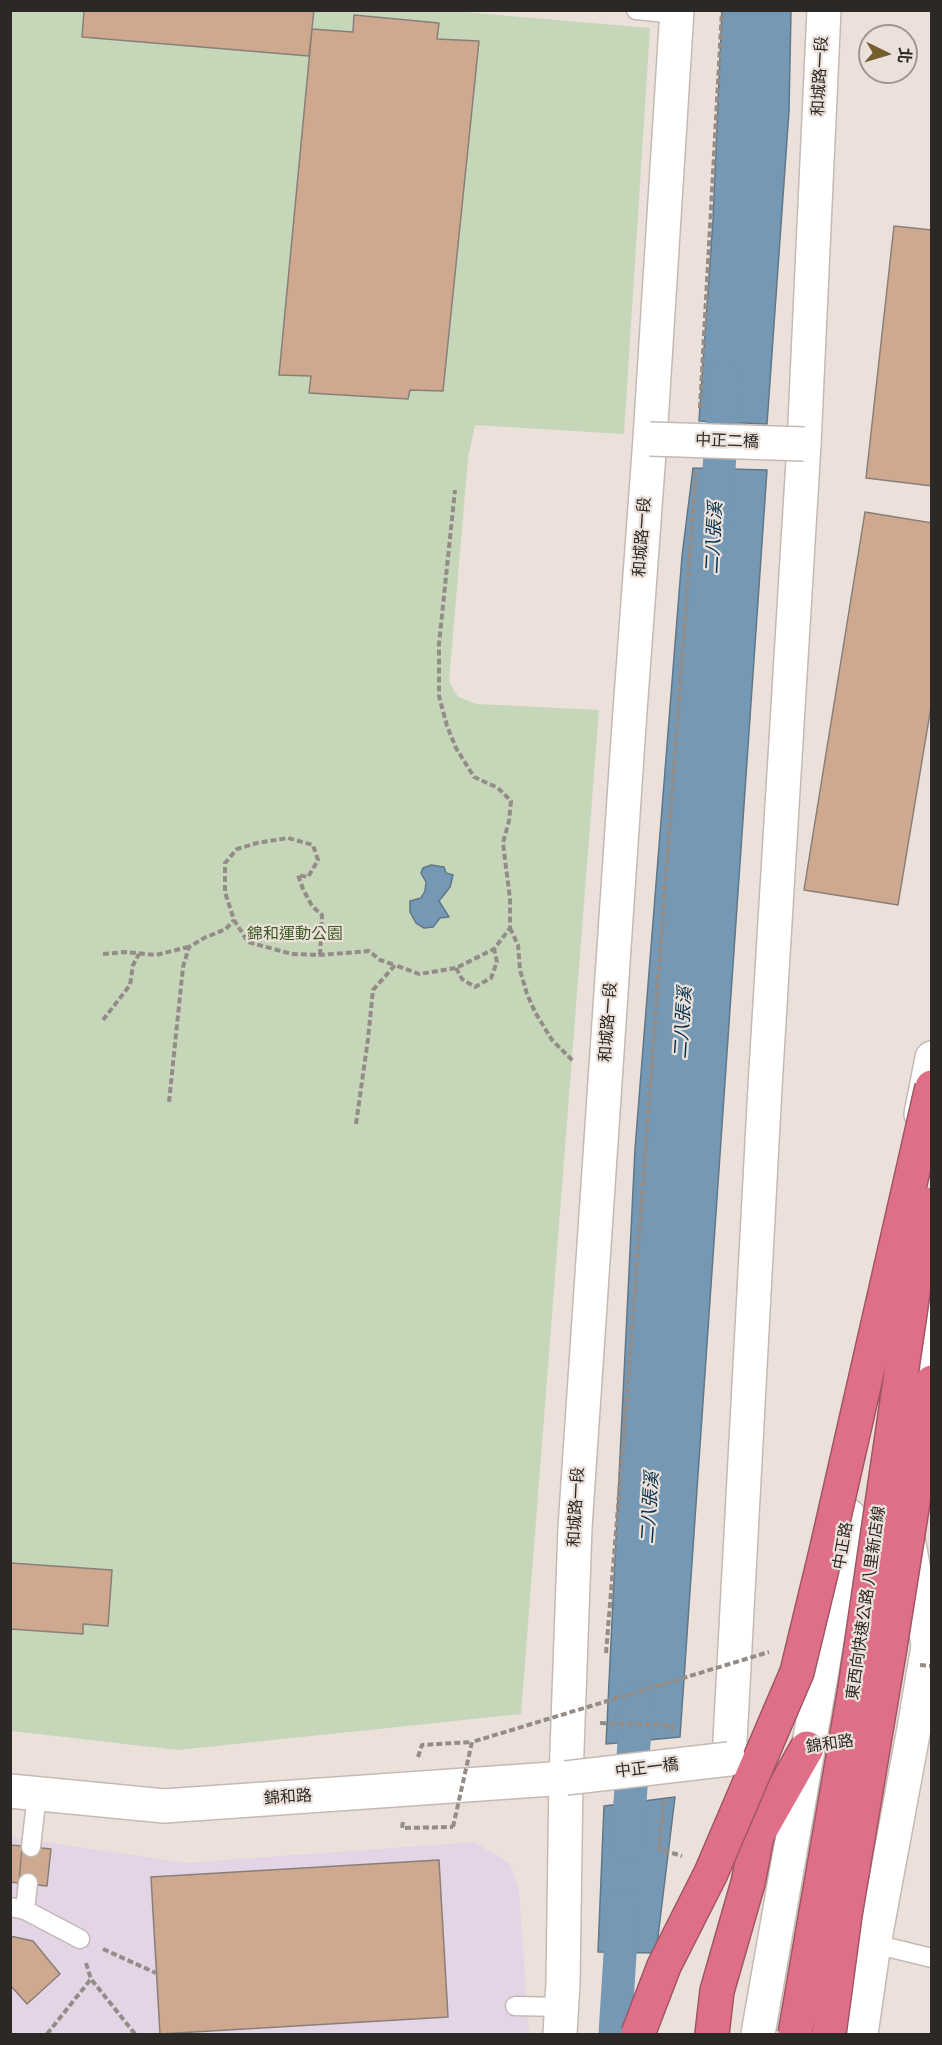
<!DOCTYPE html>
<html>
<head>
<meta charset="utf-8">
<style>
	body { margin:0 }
	#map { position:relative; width:942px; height:2045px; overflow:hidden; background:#ece1da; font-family:"Roboto Condensed","Noto Sans TC",sans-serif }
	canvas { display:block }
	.frame { position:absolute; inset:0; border:12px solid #2c2825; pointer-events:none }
	.north { position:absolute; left:858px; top:24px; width:60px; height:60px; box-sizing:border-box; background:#ece1da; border:2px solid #9f9792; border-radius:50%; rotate:95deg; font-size:16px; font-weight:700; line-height:24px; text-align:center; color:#2c2825 }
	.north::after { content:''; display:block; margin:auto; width:21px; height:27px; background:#755e2e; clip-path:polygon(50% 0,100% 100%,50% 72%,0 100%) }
</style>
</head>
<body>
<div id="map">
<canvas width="942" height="2045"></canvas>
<div class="frame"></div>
<div class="north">北</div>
</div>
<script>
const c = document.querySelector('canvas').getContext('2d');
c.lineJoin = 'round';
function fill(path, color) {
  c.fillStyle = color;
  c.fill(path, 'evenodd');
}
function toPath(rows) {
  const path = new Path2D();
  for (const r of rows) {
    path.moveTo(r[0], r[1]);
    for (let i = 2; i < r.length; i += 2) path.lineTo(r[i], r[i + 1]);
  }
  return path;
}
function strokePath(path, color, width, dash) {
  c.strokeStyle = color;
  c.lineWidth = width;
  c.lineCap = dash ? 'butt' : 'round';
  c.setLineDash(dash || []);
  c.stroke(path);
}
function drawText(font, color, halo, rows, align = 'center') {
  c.font = font + ' "Roboto Condensed","Noto Sans TC",sans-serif';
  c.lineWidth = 4.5;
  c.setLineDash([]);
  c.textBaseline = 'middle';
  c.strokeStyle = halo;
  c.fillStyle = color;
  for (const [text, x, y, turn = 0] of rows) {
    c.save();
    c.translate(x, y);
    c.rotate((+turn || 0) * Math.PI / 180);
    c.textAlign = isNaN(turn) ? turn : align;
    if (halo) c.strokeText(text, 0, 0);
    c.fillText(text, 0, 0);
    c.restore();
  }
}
fill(toPath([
	[10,1837,186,1863,474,1842,510,1864,519,1891,529,2034,11,2034]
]), '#e3d4e6');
fill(toPath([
	[441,10,650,28,624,434,475,425,468,458,449,682,458,697,477,704,599,710,521,1714,178,1750,11,1731,11,11]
]), '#c5d6b9');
const water = toPath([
	[722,11,791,11,789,111,767,424,699,421,713,220,722,11],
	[693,468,767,470,680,1737,606,1744,635,1149,682,556,693,468],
	[431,865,444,867,446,873,453,875,450,887,439,901,449,917,440,918,433,927,424,928,416,923,410,912,410,901,421,898,425,891,426,882,421,873,423,868,431,865],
	[675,1797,656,1953,598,1952,604,1806,675,1797]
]);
fill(water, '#7599b4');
strokePath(water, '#5f7789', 1.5);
strokePath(toPath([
	[716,515,725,378],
	[627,1847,637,1698],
	[615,2034,623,1907]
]), '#7599b4', 33);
const building = toPath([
	[84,10,314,10,309,56,82,37,84,10],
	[354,15,439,23,437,39,479,41,443,391,410,390,408,399,309,393,311,376,279,375,312,29,353,32,354,15],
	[894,226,932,230,932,486,866,478,894,226],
	[865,512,932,523,932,701,898,905,804,890,865,512],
	[10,1563,112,1570,108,1626,83,1624,83,1634,10,1629,10,1563],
	[10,1845,22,1846,19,1883,10,1882,10,1845],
	[22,1846,51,1849,47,1886,19,1883,22,1846],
	[439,1860,448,2017,160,2034,151,1877,439,1860],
	[10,1936,33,1941,60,1974,27,2004,10,1985,10,1936]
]);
fill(building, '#cea98f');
strokePath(building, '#897f79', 1.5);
const lane = toPath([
	[636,10,676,14],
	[31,1847,37,1794],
	[10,1907,25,1910,80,1939],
	[25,1910,28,1883],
	[874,1944,932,1958],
	[515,2006,561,2007]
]);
const street = toPath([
	[729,1759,765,1087,804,444,824,10],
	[560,2034,563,1983,566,1778,575,1528,629,725,650,439,677,10]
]);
const secondary = toPath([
	[921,1114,932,1058],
	[910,1419,932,1297],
	[908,1539,928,1644],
	[10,1791,164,1806,566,1778],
	[758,2034,849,1516],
	[861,2034,874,1944,913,1734,932,1623]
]);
const highway = toPath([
	[712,2034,717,1991,748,1883,757,1836,807,1748]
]);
strokePath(lane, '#c4bab3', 21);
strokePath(street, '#c4bab3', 36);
strokePath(secondary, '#c4bab3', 36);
strokePath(highway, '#a05665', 36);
strokePath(toPath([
	[700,408,722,10],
	[510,928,518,945,520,970,527,994,535,1012,552,1040,574,1062],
	[103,954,125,952,156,955,188,947],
	[320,955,322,915,312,906,303,889,298,875,308,877,318,860,313,845,288,838,257,843,237,849,225,863,225,892,234,920,248,942,292,954,320,955,369,951,380,960,395,965],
	[456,968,462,979,475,987,491,978,497,962,494,949],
	[103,1020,130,985,133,965,139,954],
	[169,1102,183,967,189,947,204,938,226,929,234,920],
	[356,1124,368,1039,373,990,395,965,419,974,456,968,494,949,510,928,510,899,503,843,509,821,511,801,498,788,474,777,456,748,447,726,439,696,439,644,455,490],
	[606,1653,628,1385,696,472],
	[600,1723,672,1725,671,1733],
	[418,1757,422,1745,472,1742],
	[664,1800,659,1849,682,1856],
	[403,1822,402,1828,453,1827],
	[103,1949,156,1973],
	[86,1963,91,1979,135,2034],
	[47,2034,91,1979]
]), '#948c87', 4, [6, 3]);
strokePath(lane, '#fff', 18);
strokePath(street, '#fff', 33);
strokePath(secondary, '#fff', 33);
strokePath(highway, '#de6f87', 33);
const streetBridge = toPath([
	[650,439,804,444]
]);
const secondaryBridge = toPath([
	[566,1778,729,1759]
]);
const highwayBridge = toPath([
	[638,2034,664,1966,711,1873,797,1672,826,1552,932,1087],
	[795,2034,855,1688,926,1204],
	[829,2034,845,1915,890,1647,932,1382]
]);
strokePath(streetBridge, '#c4bab3', 36, []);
strokePath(secondaryBridge, '#c4bab3', 36, []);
strokePath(highwayBridge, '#a05665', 36, []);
strokePath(toPath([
	[920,1665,932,1666],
	[453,1827,472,1742,769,1652]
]), '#948c87', 4, [6, 3]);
strokePath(streetBridge, '#fff', 33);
strokePath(secondaryBridge, '#fff', 33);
strokePath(highwayBridge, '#de6f87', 33);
drawText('16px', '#2c2825', '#ece1da', [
	["和城路一段",821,76,-87],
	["中正二橋",727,442,2],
	["和城路一段",643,537,-86],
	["和城路一段",609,1022,-86],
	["和城路一段",577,1507,-87],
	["中正路",844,1546,-80],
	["東西向快速公路 八里新店線",867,1603,-82],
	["錦和路",830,1745,-8],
	["中正一橋",647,1769,-7],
	["錦和路",288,1798,-4]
]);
drawText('16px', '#405c27', '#ece1da', [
	["錦和運動公園",295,935]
]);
drawText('italic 18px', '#002f4b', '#ece1da', [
	["二八張溪",715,538,-87],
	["二八張溪",684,1023,-86],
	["二八張溪",651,1508,-86]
]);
</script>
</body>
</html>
